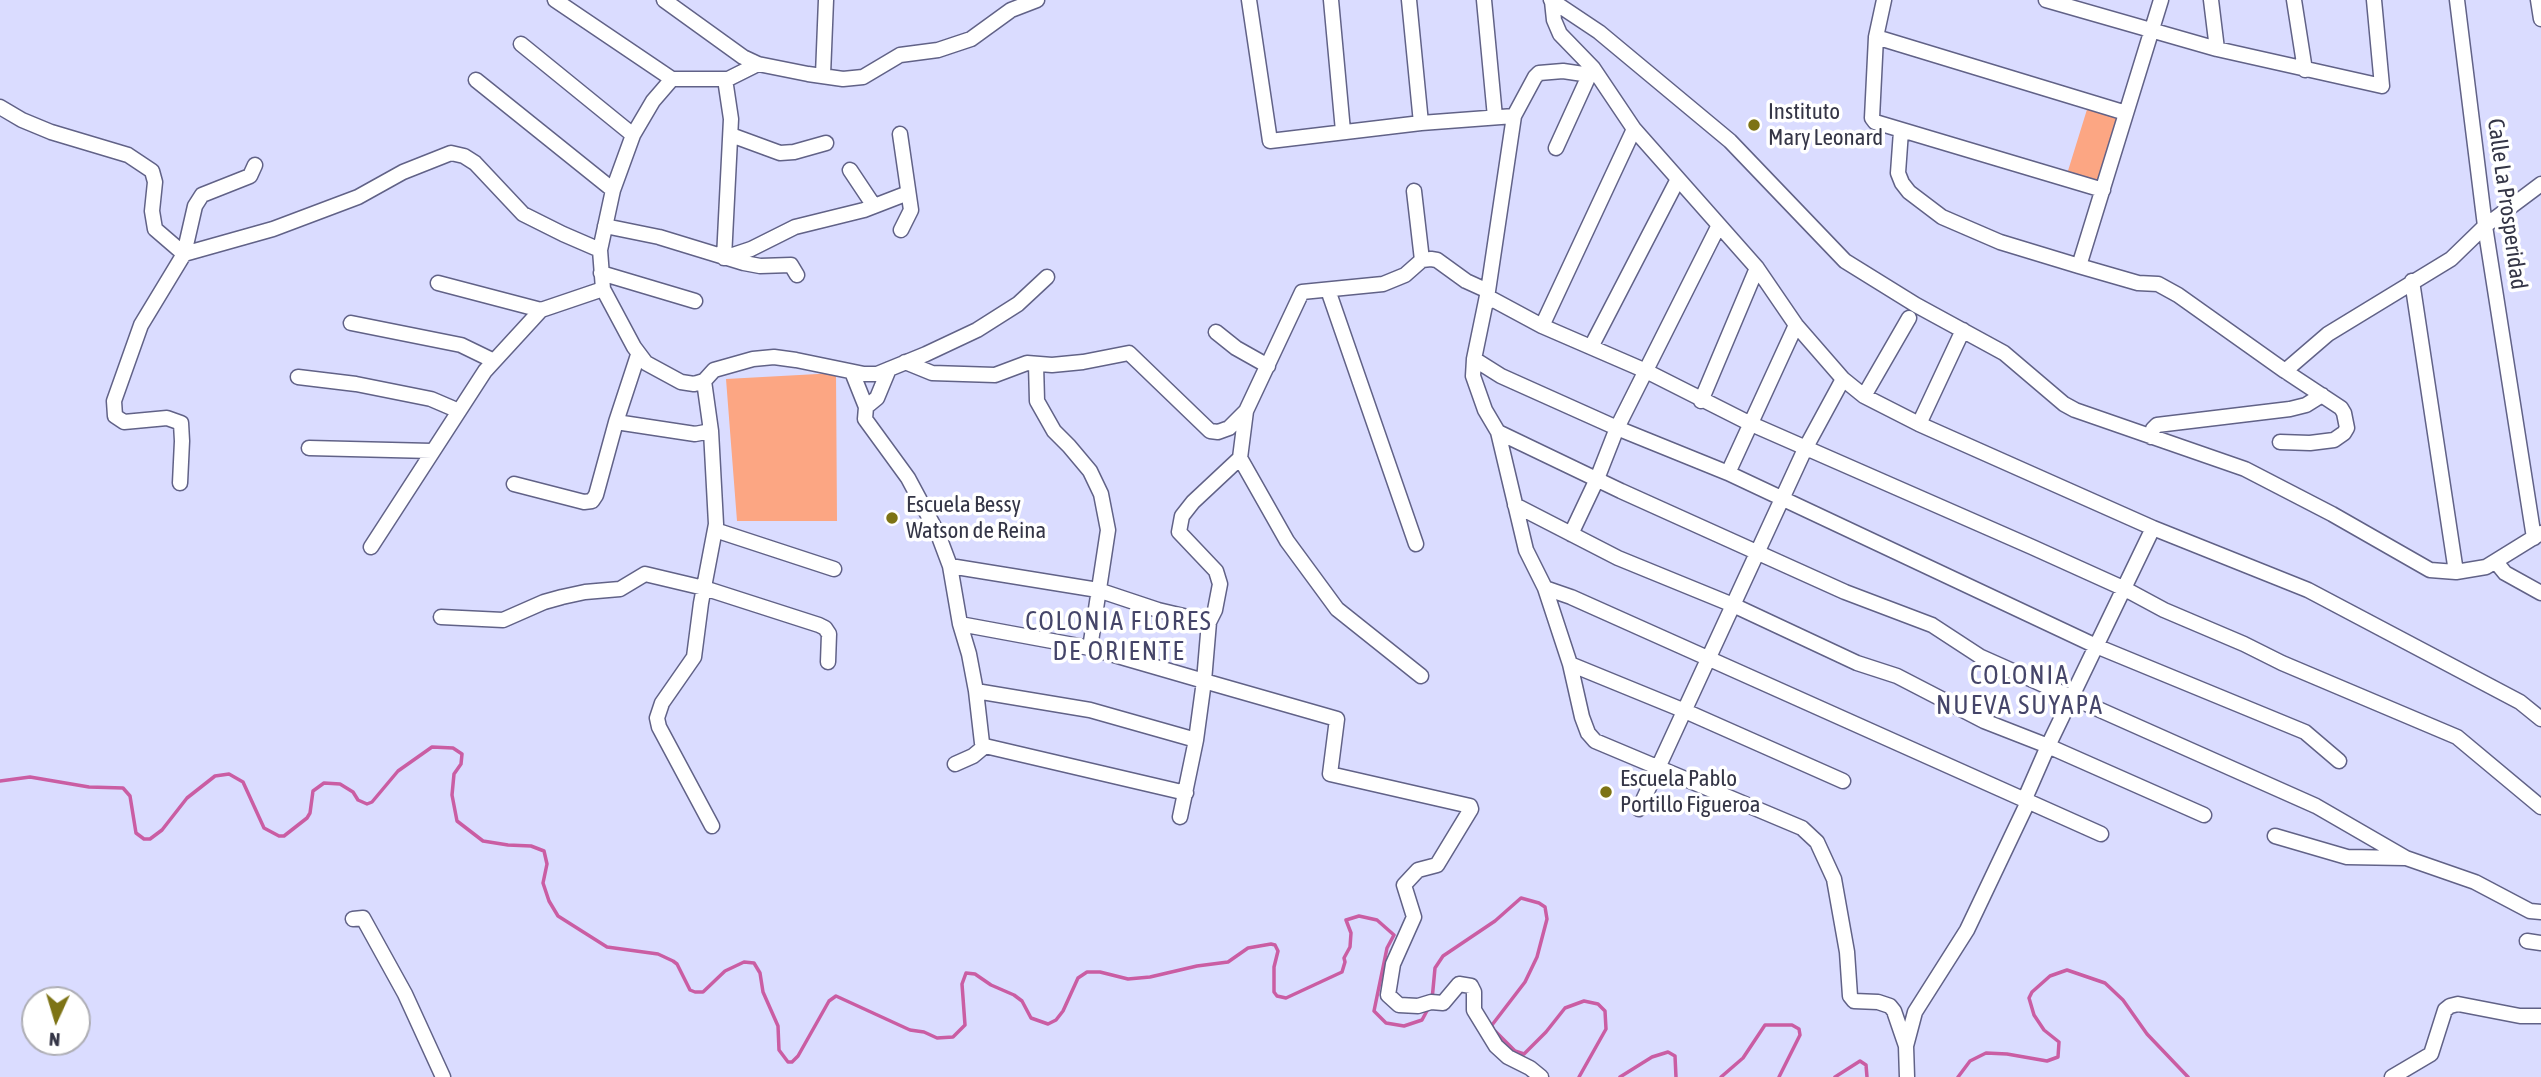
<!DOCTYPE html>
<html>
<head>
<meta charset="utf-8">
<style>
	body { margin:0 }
	#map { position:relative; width:2541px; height:1077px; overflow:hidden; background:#dadcff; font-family:"Asap Condensed",sans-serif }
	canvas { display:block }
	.north { position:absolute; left:21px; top:986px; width:70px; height:70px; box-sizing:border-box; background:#fff; border:2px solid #aeaeb5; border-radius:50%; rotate:184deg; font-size:19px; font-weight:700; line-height:28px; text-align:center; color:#343546 }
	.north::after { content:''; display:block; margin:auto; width:24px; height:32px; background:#7d7315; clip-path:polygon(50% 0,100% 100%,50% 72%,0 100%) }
</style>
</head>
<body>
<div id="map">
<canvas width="2541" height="1077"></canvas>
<div class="north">N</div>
</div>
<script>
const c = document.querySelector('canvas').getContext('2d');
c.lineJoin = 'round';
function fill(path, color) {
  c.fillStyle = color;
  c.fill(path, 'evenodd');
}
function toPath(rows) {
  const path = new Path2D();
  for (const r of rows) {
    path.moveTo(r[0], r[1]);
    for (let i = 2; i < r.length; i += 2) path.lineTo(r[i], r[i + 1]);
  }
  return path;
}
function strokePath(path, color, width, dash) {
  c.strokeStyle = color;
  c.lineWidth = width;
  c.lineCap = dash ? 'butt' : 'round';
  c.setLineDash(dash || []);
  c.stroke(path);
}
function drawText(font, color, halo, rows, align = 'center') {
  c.font = font + ' "Asap Condensed",sans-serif';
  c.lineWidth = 7;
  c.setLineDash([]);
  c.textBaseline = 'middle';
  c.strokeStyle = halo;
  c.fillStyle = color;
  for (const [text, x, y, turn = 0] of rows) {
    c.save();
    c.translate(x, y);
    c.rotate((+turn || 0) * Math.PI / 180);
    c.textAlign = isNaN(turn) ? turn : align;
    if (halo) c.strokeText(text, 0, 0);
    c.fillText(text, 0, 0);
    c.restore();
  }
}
fill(toPath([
	[2089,103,2119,112,2097,183,2067,174],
	[836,373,837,521,737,521,726,379]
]), '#fca683');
strokePath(toPath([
	[0,781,30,777,89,787,123,788,130,796,136,833,144,839,150,839,162,830,187,798,215,776,229,774,243,782,264,828,279,836,284,836,307,818,310,813,313,791,324,783,340,784,353,792,358,800,367,804,372,802,398,771,432,747,453,748,462,754,461,764,454,774,452,795,457,821,483,841,508,845,531,846,544,851,547,864,543,883,549,901,558,916,607,947,658,954,673,961,677,964,690,990,695,992,703,992,725,971,744,962,754,963,760,973,763,992,778,1026,779,1050,788,1062,792,1062,798,1056,829,1001,836,996,910,1030,924,1032,937,1038,953,1037,965,1025,962,984,966,973,975,974,991,985,1014,995,1022,1001,1031,1018,1048,1024,1056,1020,1063,1011,1078,978,1087,972,1100,972,1128,979,1150,977,1197,966,1228,962,1248,948,1271,944,1275,945,1278,951,1274,967,1274,992,1277,996,1286,998,1342,972,1345,962,1344,958,1350,947,1351,933,1346,920,1359,916,1377,920,1394,935,1387,948,1374,1011,1386,1023,1404,1026,1422,1020,1429,1007],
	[1432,1000,1435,968,1443,956,1495,921,1521,898,1539,903,1545,907,1547,919,1537,957,1525,982,1492,1025,1493,1029,1515,1051,1524,1054,1546,1032,1565,1008,1584,1001,1598,1004,1605,1011,1606,1029,1579,1077],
	[1620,1077,1652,1057,1668,1052,1675,1056,1676,1077],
	[1721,1077,1743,1058,1765,1025,1792,1025,1799,1029,1800,1035,1779,1077],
	[1835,1077,1860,1061,1866,1065,1867,1077],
	[1958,1077,1970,1061,1986,1053,2007,1054,2047,1061,2058,1057,2059,1042,2044,1030,2034,1015,2029,998,2032,992,2050,976,2067,970,2105,983,2123,1000,2147,1034,2188,1077]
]), '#ca5da3', 3.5);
const minor = toPath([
	[555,0,672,79],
	[664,0,743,57,758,64,808,74,843,79,863,77,900,55,938,50,971,39,1011,10,1037,0],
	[1249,0,1270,141,1421,123,1514,116],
	[1331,0,1343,131],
	[1409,0,1421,123],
	[1484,0,1495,117],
	[1551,0,1599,32,1730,141,1845,261,1916,305,2004,353,2064,404,2075,410,2245,469,2332,514,2430,570,2456,572,2486,567,2541,533],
	[1884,0,1876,37,1872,118,1875,122,2103,190],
	[2046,0,2217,49,2382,86,2374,0],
	[2211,0,2217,49],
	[2294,0,2305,70],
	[2457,0,2485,226,2534,538],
	[2538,0,2541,19],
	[1552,1,1554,20,1560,34,1593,68,1634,129,1757,268,1796,325,1843,379,1864,396,1919,424,2153,528,2308,590,2520,702,2541,719],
	[1876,37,2126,113],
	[521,44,633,135],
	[758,64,728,79,672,79,653,101,633,135,613,190,600,250,603,289,634,347,646,363,681,382,694,384,704,381,714,370,753,359,774,357,796,360,864,374,877,374,926,354,977,330,1018,304,1047,277],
	[823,75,826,0],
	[1590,75,1563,71,1539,73,1535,77,1514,116,1488,291,1474,359,1473,376,1485,410,1498,432,1526,550,1545,588,1570,664,1582,717,1588,733,1595,741,1802,828,1817,842,1834,879,1847,952,1850,996,1854,1001,1878,1002,1890,1006,1894,1011,1906,1046],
	[725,79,731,119,724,258,751,249,795,227,864,210,908,193],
	[476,80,613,190],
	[0,107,22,120,51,132,128,155,152,171,155,182,152,211,155,229,184,254,195,206,202,195,250,176,255,165],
	[1901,131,1898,173,1902,183,1909,192,1942,217,2000,242,2079,266,2138,283,2158,284,2178,295,2285,371,2341,408,2344,413,2347,428,2344,433,2334,440,2310,443,2280,442],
	[900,134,911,210,901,230],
	[731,135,780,153,794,152,826,143],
	[1556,148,1592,69],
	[850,170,874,206],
	[1414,191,1422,260],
	[605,226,659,237,744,263,760,266,791,265,797,275],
	[2079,266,2161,0],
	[601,273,695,301],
	[2412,281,2456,572],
	[438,283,541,310],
	[1328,290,1416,544],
	[1486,304,1490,298,1542,326,1646,371,1749,423,2032,547,2125,589,2164,610,2244,644,2282,663,2457,737,2541,807],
	[351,323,461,345,494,361],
	[1542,326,1634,129],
	[1216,332,1236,348,1268,366],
	[1591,347,1677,181],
	[1474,359,1501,376,1617,428,1728,473,2096,646,2305,732,2339,761],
	[905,362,932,373,995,375,1027,363,1052,365,1083,362,1129,353,1210,431,1218,432,1229,428,1246,411,1302,292,1383,284,1405,275,1422,260,1431,259,1437,260,1466,281,1488,291],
	[1036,364,1037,401,1054,431,1069,446,1090,471,1101,494,1108,530,1090,648],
	[2285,371,2328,334,2451,259,2485,226,2541,184],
	[852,372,866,407,865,419,908,478,938,534,950,566,960,624,969,654,976,691,982,743,985,746],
	[298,377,356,384,431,399,459,411],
	[704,381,711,431,716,524,701,603,694,657,662,703,657,718,659,727,712,826],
	[1864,396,1909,318],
	[1701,401,1757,268],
	[866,407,877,398,889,369],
	[1246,411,1240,458,1287,541,1337,609,1421,676],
	[616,422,695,434,711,431],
	[1919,424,1963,330],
	[1498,432,1621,491,1845,592,1932,625,1981,657,2316,806,2406,858,2475,882,2530,911,2541,912],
	[2151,437,2153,429,2157,425,2290,409,2306,405,2322,395],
	[309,448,432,451],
	[1240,458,1193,502,1182,516,1179,532,1216,571,1220,584,1215,610,1209,622,1204,681,1337,719,1330,774,1470,806,1471,809,1437,865,1418,870,1404,885,1414,917,1393,964,1388,995,1399,1005,1418,1006,1431,1002,1443,1003,1459,984,1471,986,1474,992,1474,1010,1496,1046,1508,1057,1530,1068,1541,1077],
	[1728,473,1796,325],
	[180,483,182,441,181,423,167,418,124,422,115,416,114,401,141,325,184,254,273,229,358,197,403,172,451,153,464,156,475,163,523,214,563,234,600,250],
	[514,484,584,502,592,501,596,495,616,422,638,355],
	[1515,505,1618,558,1733,605,1857,663,1897,676,1984,721,2048,746,2204,815],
	[715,530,834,569],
	[1571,534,1597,479,1617,428,1719,225],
	[371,547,485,371,541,310,603,289],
	[2496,562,2505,573,2541,593],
	[950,566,1098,590,1158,610,1209,622],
	[1545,588,1571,597,2101,834],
	[441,617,503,620,544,602,562,597,585,592,620,589,645,574,704,588,819,625,825,628,829,634,828,662],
	[960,624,1090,648,1204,681,1196,740,1180,817],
	[1570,664,1685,711,1843,781],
	[976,691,1090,710,1196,740],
	[985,746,1186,793],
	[955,764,973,756,985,746],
	[1639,809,1805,449,1843,379],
	[2275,836,2347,857,2405,858],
	[353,919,363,918,405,994,443,1077],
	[2527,941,2541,943],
	[1907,1077,1906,1046,1915,1012,1967,930,2026,806,2027,794,2048,746,2153,528],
	[2392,1077,2431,1054,2445,1010,2450,1006,2458,1004,2520,1016,2541,1016]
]);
strokePath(minor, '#616287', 17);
strokePath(minor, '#fff', 14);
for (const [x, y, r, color] of [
	[1754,125,7,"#7d7315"],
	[892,518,7,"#7d7315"],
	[1606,792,7,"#7d7315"]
]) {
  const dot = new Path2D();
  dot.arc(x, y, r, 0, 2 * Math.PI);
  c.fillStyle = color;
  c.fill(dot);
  strokePath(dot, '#fff', 2.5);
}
drawText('23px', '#343546', '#fff', [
	["Instituto",1768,112],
	["Mary Leonard",1768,138],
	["Escuela Bessy",906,505],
	["Watson de Reina",906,531],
	["Escuela Pablo",1620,779],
	["Portillo Figueroa",1620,805]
], 'left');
drawText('23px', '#343546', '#fff', [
	["Calle La Prosperidad",2507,204,82]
]);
c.letterSpacing = '2px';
drawText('26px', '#454569', '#fff', [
	["COLONIA FLORES",1119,622],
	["DE ORIENTE",1119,652],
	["COLONIA",2020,676],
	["NUEVA SUYAPA",2020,706]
]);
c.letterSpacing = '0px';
</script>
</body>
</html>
